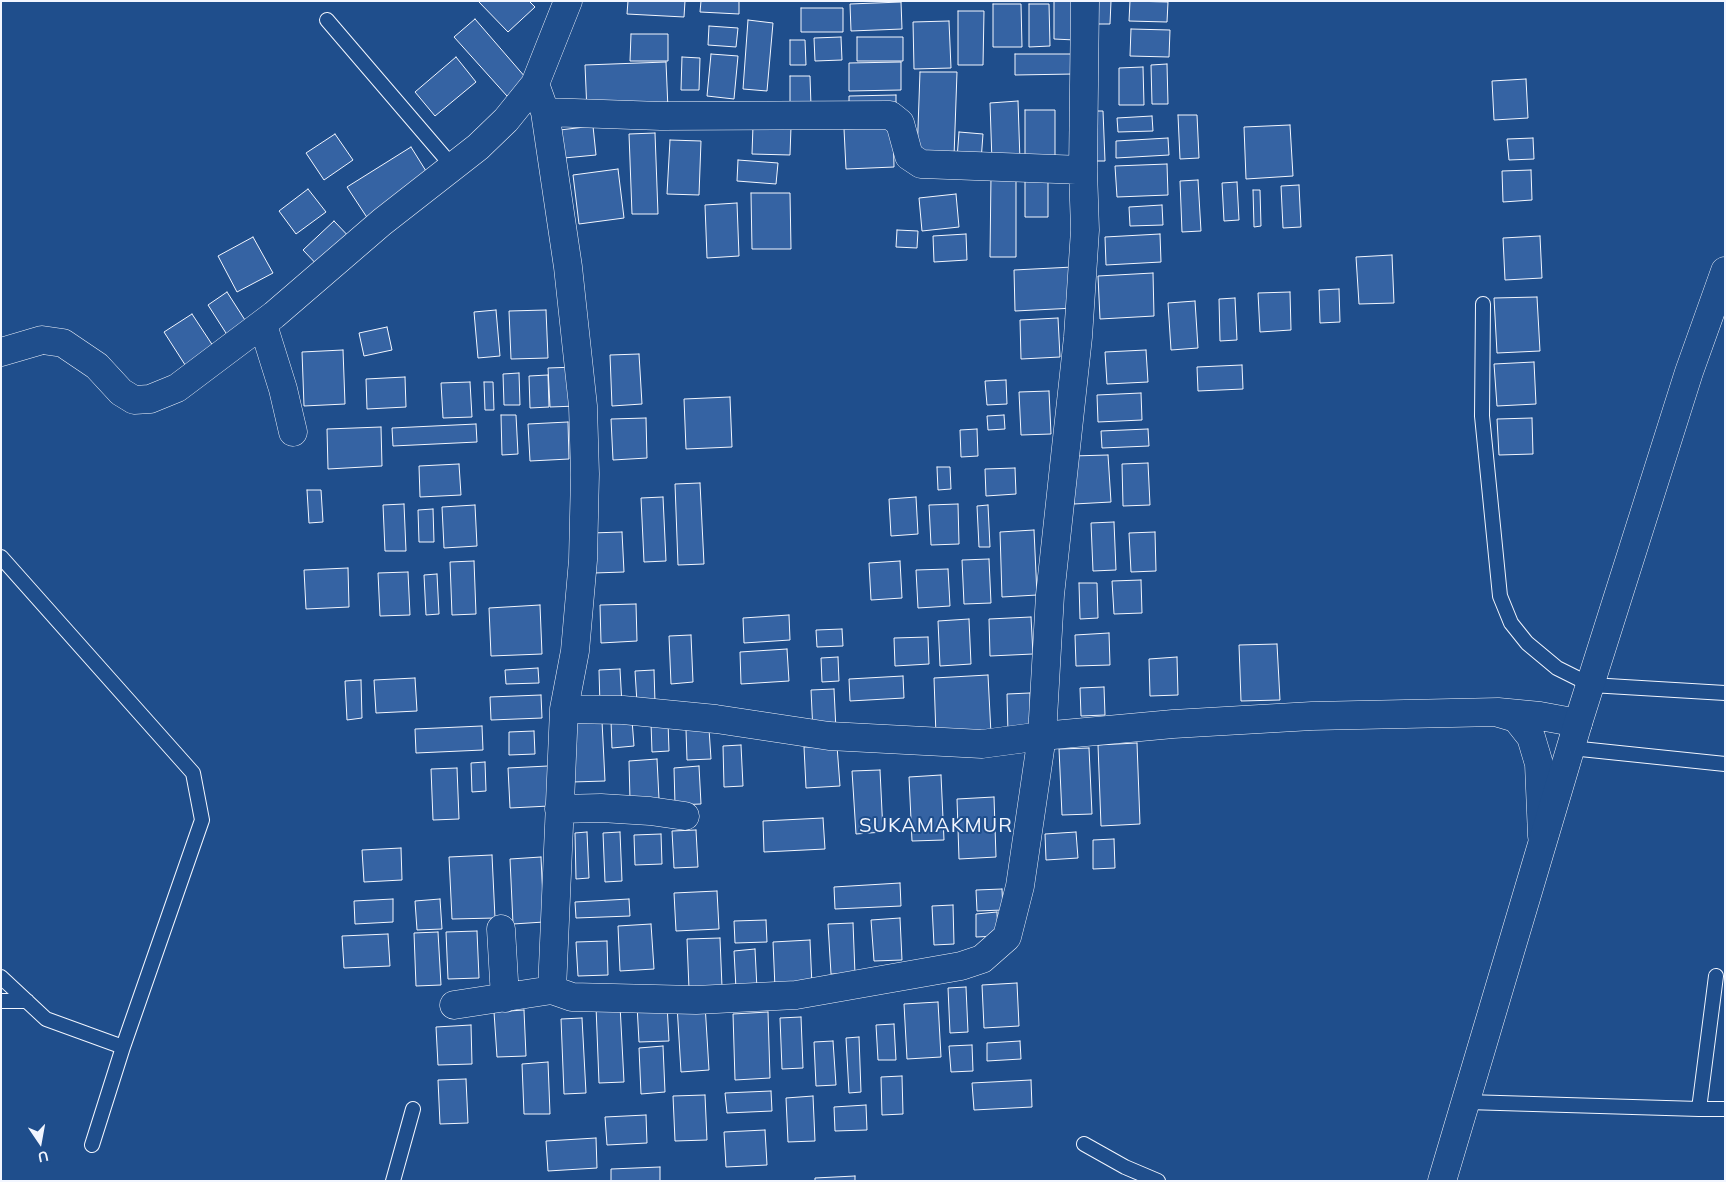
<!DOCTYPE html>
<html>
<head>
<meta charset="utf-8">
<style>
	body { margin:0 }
	#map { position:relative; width:1726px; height:1182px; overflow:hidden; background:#1f4e8c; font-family:Mulish,sans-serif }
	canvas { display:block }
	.frame { position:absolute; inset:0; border:2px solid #f2f6ff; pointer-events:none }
	.north { position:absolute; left:15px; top:1117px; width:50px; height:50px; -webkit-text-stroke:4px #1f4e8c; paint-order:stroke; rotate:168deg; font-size:14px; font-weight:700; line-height:20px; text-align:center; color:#f2f6ff }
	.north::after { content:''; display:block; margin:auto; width:18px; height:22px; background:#f2f6ff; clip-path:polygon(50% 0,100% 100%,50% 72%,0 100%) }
</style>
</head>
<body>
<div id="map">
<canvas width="1726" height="1182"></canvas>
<div class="frame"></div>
<div class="north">U</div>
</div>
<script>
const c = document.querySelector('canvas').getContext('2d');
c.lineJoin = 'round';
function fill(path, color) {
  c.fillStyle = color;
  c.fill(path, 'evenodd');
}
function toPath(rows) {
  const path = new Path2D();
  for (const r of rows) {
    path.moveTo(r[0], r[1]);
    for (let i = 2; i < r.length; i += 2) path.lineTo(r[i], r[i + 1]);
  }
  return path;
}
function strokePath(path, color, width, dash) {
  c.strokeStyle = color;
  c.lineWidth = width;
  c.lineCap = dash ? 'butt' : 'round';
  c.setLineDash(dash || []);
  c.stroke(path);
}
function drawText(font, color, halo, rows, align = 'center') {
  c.font = font + ' Mulish,sans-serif';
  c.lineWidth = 4;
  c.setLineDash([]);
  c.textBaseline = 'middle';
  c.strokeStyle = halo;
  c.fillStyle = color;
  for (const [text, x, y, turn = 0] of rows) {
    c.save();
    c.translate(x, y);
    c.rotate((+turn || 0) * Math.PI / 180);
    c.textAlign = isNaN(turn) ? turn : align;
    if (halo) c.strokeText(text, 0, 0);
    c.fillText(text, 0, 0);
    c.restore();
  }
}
const building = toPath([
	[478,1,529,1,535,7,508,32,478,1],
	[628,1,685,1,684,17,627,14,628,1],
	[701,1,739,1,739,14,700,12,701,1],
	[1054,1,1075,1,1075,40,1054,39,1054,1],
	[1090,1,1111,1,1110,24,1090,24,1090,1],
	[1130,1,1168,2,1167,22,1129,21,1130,1],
	[901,2,902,29,851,31,850,4,901,2],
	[993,4,1021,4,1022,47,993,47,993,4],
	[1029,4,1049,4,1050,46,1029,47,1029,4],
	[801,8,843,8,843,32,801,32,801,8],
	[958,11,984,11,983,65,958,65,958,11],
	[475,19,526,78,507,96,454,37,475,19],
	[748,20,773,23,767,91,743,89,748,20],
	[949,21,951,68,914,69,913,22,949,21],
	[709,26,738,28,736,47,708,45,709,26],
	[1131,29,1170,30,1169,57,1130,56,1131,29],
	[631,34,668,34,668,61,630,61,631,34],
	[841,37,842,60,815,61,814,38,841,37],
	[857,37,903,37,903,61,857,61,857,37],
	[790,40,805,40,806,65,790,65,790,40],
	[711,54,738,56,734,99,707,96,711,54],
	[1015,54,1074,54,1074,74,1015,75,1015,54],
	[456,57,476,82,435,116,415,92,456,57],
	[682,57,700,58,699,90,681,90,682,57],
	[666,62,668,109,587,112,585,65,666,62],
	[901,62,901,90,849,91,849,63,901,62],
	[1167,64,1168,104,1152,104,1151,65,1167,64],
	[1143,67,1144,105,1119,105,1119,68,1143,67],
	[920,72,957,72,954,157,917,156,920,72],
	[790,76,810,76,811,106,790,106,790,76],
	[1526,79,1528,118,1494,120,1492,81,1526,79],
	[896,95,896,107,849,108,849,96,896,95],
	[1018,101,1020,161,992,162,990,103,1018,101],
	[1025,110,1055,110,1055,162,1025,163,1025,110],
	[1089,111,1103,111,1105,161,1091,161,1089,111],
	[1178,115,1197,115,1199,158,1180,159,1178,115],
	[1152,116,1153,131,1118,132,1117,118,1152,116],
	[1290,125,1293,176,1246,179,1244,127,1290,125],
	[593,126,596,155,564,158,560,130,593,126],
	[753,126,791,127,790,155,752,154,753,126],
	[893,127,894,167,846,169,844,129,893,127],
	[959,132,983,134,981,161,957,159,959,132],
	[655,133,658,214,632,214,629,134,655,133],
	[335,134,353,160,324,180,306,153,335,134],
	[1168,138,1169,155,1116,158,1116,141,1168,138],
	[1533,138,1534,159,1509,160,1507,139,1533,138],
	[670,140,701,141,699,195,667,194,670,140],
	[411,147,431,179,368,219,347,187,411,147],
	[738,160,778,163,776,184,737,181,738,160],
	[1167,164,1168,195,1117,197,1115,166,1167,164],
	[618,169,624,218,579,224,573,175,618,169],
	[1531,170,1532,200,1503,202,1502,171,1531,170],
	[1048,173,1048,217,1025,217,1025,174,1048,173],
	[991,175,1016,175,1016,257,990,257,991,175],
	[1198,180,1201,231,1182,232,1180,181,1198,180],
	[1237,182,1239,220,1224,221,1222,183,1237,182],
	[1299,185,1301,227,1283,228,1281,186,1299,185],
	[308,189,326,212,296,234,279,211,308,189],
	[1253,190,1260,190,1261,226,1254,227,1253,190],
	[751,193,790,193,791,249,752,249,751,193],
	[956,194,959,227,922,231,919,198,956,194],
	[737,203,739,256,707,258,705,205,737,203],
	[1162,205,1163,225,1130,226,1129,207,1162,205],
	[334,221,355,243,323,271,303,250,334,221],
	[897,230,918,231,917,248,896,247,897,230],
	[966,234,967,260,934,262,933,236,966,234],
	[1160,234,1161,262,1106,265,1105,237,1160,234],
	[1540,236,1542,278,1505,280,1503,238,1540,236],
	[253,237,273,273,237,292,218,256,253,237],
	[1392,255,1394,303,1359,304,1356,257,1392,255],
	[1073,267,1075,308,1015,311,1014,270,1073,267],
	[1153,273,1154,316,1100,319,1098,276,1153,273],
	[1339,289,1340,322,1320,323,1319,290,1339,289],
	[227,292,252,331,233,344,208,305,227,292],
	[1290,292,1291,330,1260,332,1258,293,1290,292],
	[1537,297,1540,351,1497,353,1494,298,1537,297],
	[1235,298,1237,340,1220,341,1219,299,1235,298],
	[1195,301,1198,348,1171,350,1168,303,1195,301],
	[496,310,500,356,478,358,474,312,496,310],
	[546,310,548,358,511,359,509,311,546,310],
	[192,314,217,352,189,371,164,332,192,314],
	[1058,318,1060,357,1021,359,1020,320,1058,318],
	[387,327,392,350,364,356,359,333,387,327],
	[343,350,345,404,304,406,302,352,343,350],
	[1146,350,1148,382,1107,384,1105,352,1146,350],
	[639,354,642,404,612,406,610,355,639,354],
	[1534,362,1536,404,1497,406,1494,364,1534,362],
	[1242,365,1243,389,1198,391,1197,367,1242,365],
	[576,367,577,406,550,407,548,368,576,367],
	[519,373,520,405,504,405,503,374,519,373],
	[548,375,549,407,530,408,529,376,548,375],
	[405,377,406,407,367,409,366,379,405,377],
	[1006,380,1007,404,987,405,985,381,1006,380],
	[470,382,472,417,443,418,441,383,470,382],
	[484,382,493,382,494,410,485,410,484,382],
	[1049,391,1051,434,1021,435,1019,392,1049,391],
	[1141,393,1142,420,1098,422,1097,395,1141,393],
	[730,397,732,447,686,449,684,399,730,397],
	[501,415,516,415,518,454,502,455,501,415],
	[1004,415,1005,429,988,430,987,416,1004,415],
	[646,418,647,458,613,460,611,419,646,418],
	[1532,418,1533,454,1499,455,1497,419,1532,418],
	[568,422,569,459,530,461,528,424,568,422],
	[476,424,477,442,393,446,392,428,476,424],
	[381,427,382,466,328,469,327,429,381,427],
	[977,429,978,456,961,457,960,430,977,429],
	[1148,429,1149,446,1102,448,1101,431,1148,429],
	[1108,455,1111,502,1074,504,1072,456,1108,455],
	[1148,463,1150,505,1123,506,1122,464,1148,463],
	[459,464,461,495,420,497,419,466,459,464],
	[937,467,950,467,951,489,938,490,937,467],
	[1015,468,1016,494,986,496,985,469,1015,468],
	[700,483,704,564,678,565,675,484,700,483],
	[307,490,321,490,323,522,309,523,307,490],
	[663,497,666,561,644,562,641,498,663,497],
	[916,497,918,534,891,536,889,499,916,497],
	[404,504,406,551,385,551,383,505,404,504],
	[958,504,959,544,931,545,929,505,958,504],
	[475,505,477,546,444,548,442,507,475,505],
	[988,505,990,547,979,547,977,506,988,505],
	[433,509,434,542,419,542,418,510,433,509],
	[1114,522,1116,570,1093,571,1091,523,1114,522],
	[1034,530,1037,595,1002,597,1000,532,1034,530],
	[622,532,624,572,594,573,591,533,622,532],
	[1155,532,1156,571,1131,572,1129,533,1155,532],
	[989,559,991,603,964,604,962,560,989,559],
	[474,561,476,614,452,615,450,562,474,561],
	[900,561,902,598,871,600,869,563,900,561],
	[348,568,349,607,306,609,304,570,348,568],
	[948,569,950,606,918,608,916,570,948,569],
	[408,572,410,615,380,616,378,573,408,572],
	[437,574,439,614,426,615,424,575,437,574],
	[1141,580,1142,613,1114,614,1112,581,1141,580],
	[1079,583,1097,583,1098,618,1080,619,1079,583],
	[636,604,637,641,601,643,600,605,636,604],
	[540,605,542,654,491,656,489,608,540,605],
	[789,615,790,640,744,643,743,618,789,615],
	[1031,617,1033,654,990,656,989,619,1031,617],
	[969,619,971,664,940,666,938,621,969,619],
	[842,629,843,646,817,647,816,630,842,629],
	[1109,633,1110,665,1076,666,1075,635,1109,633],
	[691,635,693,682,671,684,669,636,691,635],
	[928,637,929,664,895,666,894,638,928,637],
	[1277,644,1280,700,1241,701,1239,645,1277,644],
	[787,649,789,681,741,684,740,652,787,649],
	[838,657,839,681,822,682,821,658,838,657],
	[1177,657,1178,695,1150,696,1149,659,1177,657],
	[538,668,539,683,506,684,505,670,538,668],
	[620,669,622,705,600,706,599,670,620,669],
	[654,670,655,703,637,703,635,671,654,670],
	[988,675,991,734,936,736,934,678,988,675],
	[903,676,904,698,850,701,849,679,903,676],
	[415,678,417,711,376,713,374,680,415,678],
	[361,680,362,718,347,720,345,681,361,680],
	[1104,687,1105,715,1081,716,1080,688,1104,687],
	[834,689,836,730,813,732,811,690,834,689],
	[1030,693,1031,732,1008,733,1007,694,1030,693],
	[541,695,542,718,491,720,490,697,541,695],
	[632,720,634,746,612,748,611,721,632,720],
	[602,721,605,781,572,782,569,723,602,721],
	[668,722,669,751,652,752,651,723,668,722],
	[482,726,483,750,416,753,415,729,482,726],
	[709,729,711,759,687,760,686,730,709,729],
	[534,731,535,754,509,755,509,732,534,731],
	[1137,743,1140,824,1101,826,1098,745,1137,743],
	[741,745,743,786,724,787,723,746,741,745],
	[837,746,840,786,806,788,804,747,837,746],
	[1089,748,1092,814,1062,815,1059,749,1089,748],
	[657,759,659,799,630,800,629,761,657,759],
	[485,762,486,791,472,792,471,763,485,762],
	[548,766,549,806,510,808,508,768,548,766],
	[699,766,701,804,675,805,674,768,699,766],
	[457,768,459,819,433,820,431,769,457,768],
	[880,770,883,832,856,834,852,771,880,770],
	[941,775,944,840,912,841,909,777,941,775],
	[994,797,996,857,959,859,957,799,994,797],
	[823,818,825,849,764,852,763,821,823,818],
	[696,830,698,867,674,868,672,831,696,830],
	[587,832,589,878,576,879,575,833,587,832],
	[620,832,622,881,605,882,603,833,620,832],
	[1076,832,1078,858,1046,860,1045,834,1076,832],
	[661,834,662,864,635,865,634,835,661,834],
	[1114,839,1115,868,1093,869,1093,840,1114,839],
	[401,848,402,880,364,882,362,850,401,848],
	[492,855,495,918,452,919,449,857,492,855],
	[541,857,544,922,513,924,510,859,541,857],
	[900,883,901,906,835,909,834,887,900,883],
	[1002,889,1003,910,977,911,976,890,1002,889],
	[717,891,719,929,676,931,674,893,717,891],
	[393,899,393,922,355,924,354,901,393,899],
	[440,899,442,929,417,930,415,901,440,899],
	[629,899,630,916,576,918,575,902,629,899],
	[953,905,954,944,934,945,932,906,953,905],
	[997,912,998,936,976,937,976,914,997,912],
	[900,918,902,960,874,961,871,920,900,918],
	[766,920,767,942,735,943,734,921,766,920],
	[853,923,855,974,831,974,828,924,853,923],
	[651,924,654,969,620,971,618,926,651,924],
	[477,931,479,978,448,979,446,932,477,931],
	[438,932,441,985,416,986,414,933,438,932],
	[388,934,390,966,344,968,342,936,388,934],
	[720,938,722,987,689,989,687,939,720,938],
	[810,940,812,986,775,988,773,942,810,940],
	[607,941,608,975,578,976,576,942,607,941],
	[755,949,757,989,736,989,734,951,755,949],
	[1017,983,1019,1026,984,1028,982,985,1017,983],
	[966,987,968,1032,950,1033,948,988,966,987],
	[938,1002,941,1057,907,1059,904,1004,938,1002],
	[667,1004,669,1041,639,1042,637,1005,667,1004],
	[705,1004,709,1070,681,1072,677,1005,705,1004],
	[620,1005,624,1082,599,1083,596,1006,620,1005],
	[524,1010,526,1056,497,1057,494,1012,524,1010],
	[768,1012,770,1078,735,1080,733,1014,768,1012],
	[801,1017,803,1068,782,1069,780,1018,801,1017],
	[582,1018,586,1093,564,1094,561,1019,582,1018],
	[894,1024,896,1060,878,1060,876,1025,894,1024],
	[471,1025,472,1064,438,1065,436,1027,471,1025],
	[859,1037,861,1092,849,1093,846,1038,859,1037],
	[833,1041,836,1085,816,1086,814,1042,833,1041],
	[1020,1041,1021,1059,987,1061,987,1043,1020,1041],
	[972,1045,973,1071,951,1072,949,1046,972,1045],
	[663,1046,665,1092,641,1094,639,1048,663,1046],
	[548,1062,550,1114,524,1114,522,1064,548,1062],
	[902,1076,903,1114,882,1115,881,1077,902,1076],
	[466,1079,468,1123,440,1124,438,1080,466,1079],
	[1031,1080,1032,1107,974,1110,972,1083,1031,1080],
	[771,1091,772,1111,727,1113,725,1093,771,1091],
	[705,1095,707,1140,675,1141,673,1096,705,1095],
	[813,1096,815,1141,788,1142,786,1098,813,1096],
	[866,1105,867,1130,835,1131,834,1107,866,1105],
	[646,1115,647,1143,607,1145,605,1117,646,1115],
	[765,1130,767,1165,726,1167,724,1132,765,1130],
	[596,1138,597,1168,548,1171,546,1141,596,1138],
	[660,1167,660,1181,611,1181,611,1169,660,1167],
	[855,1176,855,1181,815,1181,815,1178,855,1176]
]);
fill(building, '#3563a3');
strokePath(building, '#f2f6ff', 1);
const service = toPath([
	[327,20,453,167],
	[1483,304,1482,416,1500,596,1511,623,1527,643,1557,668,1591,685,1725,693],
	[1,557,193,773,202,820,123,1047,92,1145],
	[1571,748,1725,764],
	[1,977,46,1019,123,1047],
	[1,1001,27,1001],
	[1467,1102,1699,1109,1716,976],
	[1699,1109,1725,1109],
	[1084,1144,1125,1167,1158,1181],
	[393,1181,413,1109]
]);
const minor = toPath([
	[535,84,545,112,568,267,583,406,585,474,583,560,575,651,564,709,552,990],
	[545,112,661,116,890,115,900,123,909,156,921,164,1083,170],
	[263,325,283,389,293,432],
	[1,352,42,340,63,343,97,366,121,392,134,400,150,399,177,388,274,315,382,222,478,147,506,120,535,84,568,1],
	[564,709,623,710,716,719,829,736,982,744,1042,736,1173,724,1312,716,1498,712,1540,716,1578,723],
	[1499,713,1516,718,1531,737,1539,764,1542,836],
	[559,809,601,808,650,811,685,816],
	[501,929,505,998],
	[454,1005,552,990,572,997,696,1000,796,995,961,966,982,959,1007,937,1020,886,1042,736,1050,595,1078,337,1085,230,1083,170,1085,1]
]);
const primary = toPath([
	[1442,1181,1578,723,1689,372,1725,271]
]);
strokePath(service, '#f2f6ff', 16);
strokePath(minor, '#f2f6ff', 29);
strokePath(primary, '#f2f6ff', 29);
strokePath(service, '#1f4e8c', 14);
strokePath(minor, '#1f4e8c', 28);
strokePath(primary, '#1f4e8c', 28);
c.letterSpacing = '1px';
drawText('20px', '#f2f6ff', '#1f4e8c', [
	["SUKAMAKMUR",936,826]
]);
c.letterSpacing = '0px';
</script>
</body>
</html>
